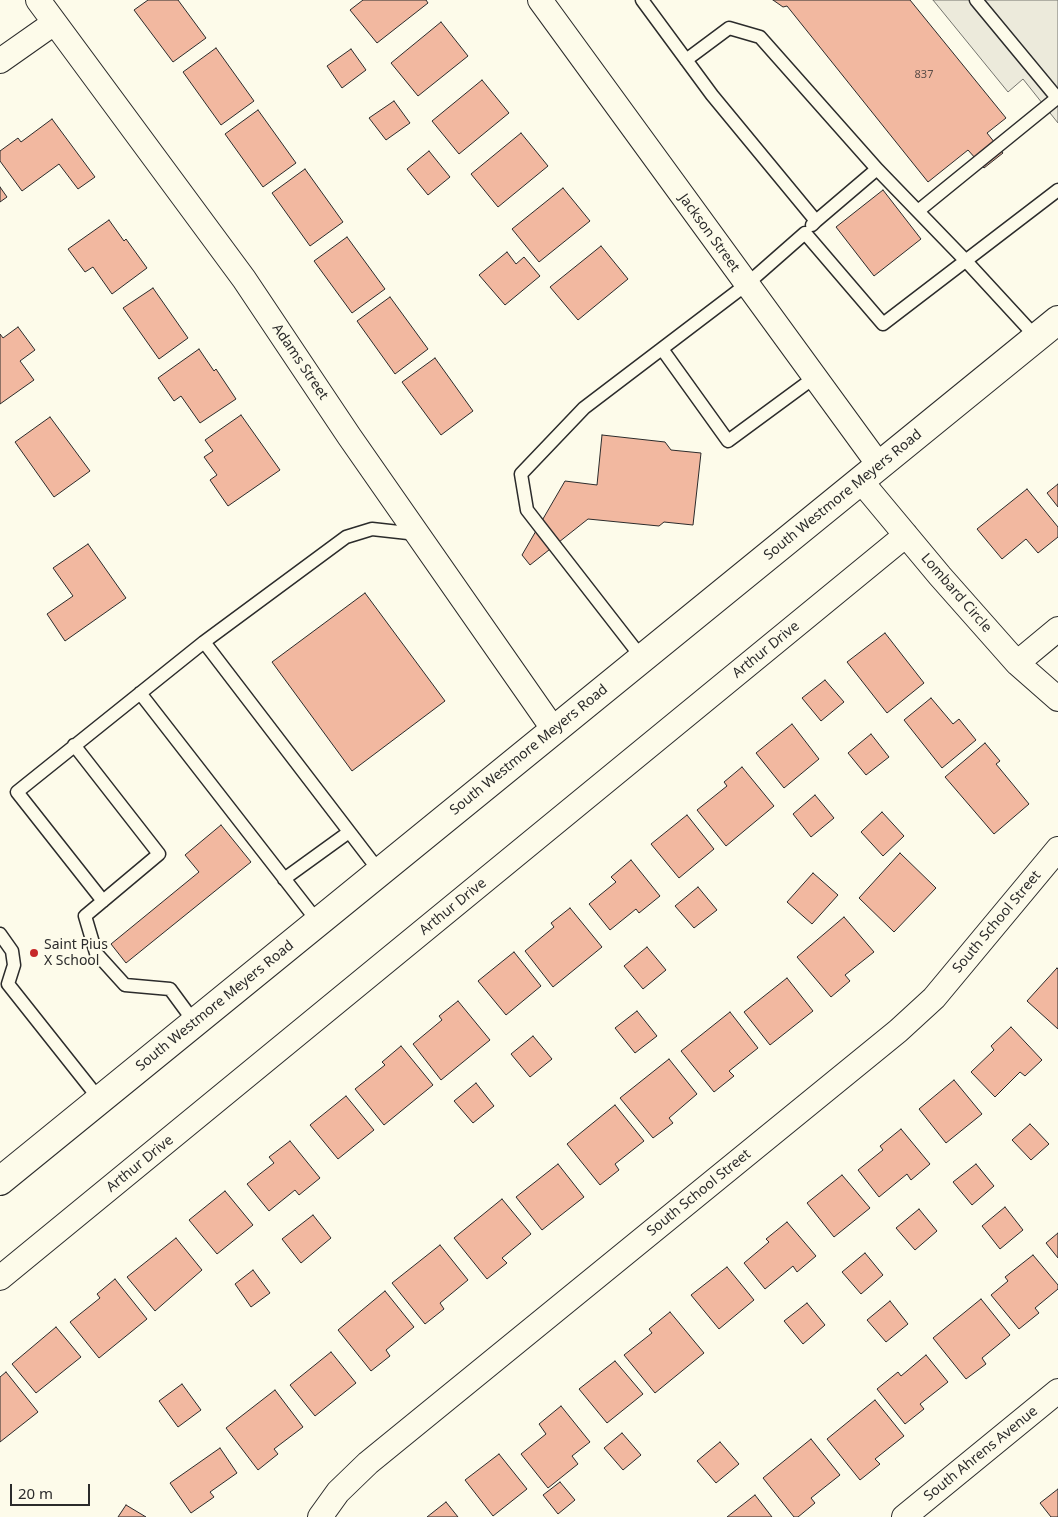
<!DOCTYPE html>
<html>
<head>
<meta charset="utf-8">
<style>
	body { margin:0 }
	#map { position:relative; width:1058px; height:1517px; overflow:hidden; background:#fdfbea; font-family:"Noto Sans",sans-serif }
	canvas { display:block }
	.scale { position:absolute; left:10px; top:1484px; width:80px; height:22px; box-sizing:border-box; border:2px solid #2b2b2b; border-top:0; padding-left:6px; font-size:15px; line-height:18px; white-space:nowrap; color:#2b2b2b; -webkit-text-stroke:4px #fdfbea; paint-order:stroke }
</style>
</head>
<body>
<div id="map">
<canvas width="1058" height="1517"></canvas>
<div class="scale">20 m</div>
</div>
<script>
const c = document.querySelector('canvas').getContext('2d');
c.lineJoin = 'round';
function fill(path, color) {
  c.fillStyle = color;
  c.fill(path, 'evenodd');
}
function toPath(rows) {
  const path = new Path2D();
  for (const r of rows) {
    path.moveTo(r[0], r[1]);
    for (let i = 2; i < r.length; i += 2) path.lineTo(r[i], r[i + 1]);
  }
  return path;
}
function strokePath(path, color, width, dash) {
  c.strokeStyle = color;
  c.lineWidth = width;
  c.lineCap = dash ? 'butt' : 'round';
  c.setLineDash(dash || []);
  c.stroke(path);
}
function drawText(font, color, halo, rows, align = 'center') {
  c.font = font + ' "Noto Sans",sans-serif';
  c.lineWidth = 4;
  c.setLineDash([]);
  c.textBaseline = 'middle';
  c.strokeStyle = halo;
  c.fillStyle = color;
  for (const [text, x, y, turn = 0] of rows) {
    c.save();
    c.translate(x, y);
    c.rotate((+turn || 0) * Math.PI / 180);
    c.textAlign = isNaN(turn) ? turn : align;
    if (halo) c.strokeText(text, 0, 0);
    c.fillText(text, 0, 0);
    c.restore();
  }
}
const parking = toPath([
	[933,0,1058,0,1058,123,1023,79,1008,92,933,0]
]);
fill(parking, '#eceadb');
strokePath(parking, '#74746e', 1);
const building = toPath([
	[148,0,178,0,206,38,173,62,134,10,148,0],
	[363,0,426,0,428,3,377,43,350,10,363,0],
	[773,0,910,0,1006,118,987,133,1003,153,984,168,968,150,928,182,787,6,783,7,773,0],
	[441,22,468,56,418,96,391,63,441,22],
	[216,48,254,101,221,125,183,72,216,48],
	[351,49,366,70,342,88,327,66,351,49],
	[482,80,509,113,459,154,432,121,482,80],
	[394,101,410,123,386,140,369,118,394,101],
	[258,110,296,163,263,187,225,134,258,110],
	[52,119,95,177,78,189,59,164,22,191,0,161,0,151,18,138,21,142,52,119],
	[521,133,548,166,498,207,471,174,521,133],
	[429,151,450,177,428,195,407,169,429,151],
	[305,169,343,222,310,246,272,193,305,169],
	[0,187,7,197,0,202,0,187],
	[563,188,590,221,539,262,512,229,563,188],
	[883,190,921,239,874,276,836,227,883,190],
	[109,220,124,241,126,239,147,268,112,294,93,267,85,272,68,249,109,220],
	[347,237,385,289,352,313,314,261,347,237],
	[601,246,628,279,578,320,550,287,601,246],
	[507,252,516,264,524,257,540,276,505,305,479,275,507,252],
	[153,288,188,338,159,359,123,308,153,288],
	[390,297,428,349,395,374,357,321,390,297],
	[18,327,35,350,20,361,34,380,0,404,0,334,3,338,18,327],
	[199,349,214,371,216,369,236,399,200,423,181,396,174,401,158,378,199,349],
	[435,358,473,411,441,435,402,382,435,358],
	[241,415,280,470,228,506,210,480,217,475,204,457,213,451,205,440,241,415],
	[50,417,90,471,54,497,15,442,50,417],
	[602,435,665,442,671,450,701,453,693,525,664,522,659,526,588,519,530,565,522,555,565,481,597,485,602,435],
	[1058,484,1058,507,1047,493,1058,484],
	[1027,489,1058,527,1058,537,1038,553,1026,539,1002,559,977,529,1027,489],
	[88,544,126,598,65,641,47,614,73,596,53,568,88,544],
	[365,593,445,701,352,771,272,662,365,593],
	[885,633,924,683,887,713,847,662,885,633],
	[825,680,844,702,821,721,802,698,825,680],
	[931,698,953,724,959,719,976,740,942,768,904,720,931,698],
	[792,724,819,759,784,788,756,753,792,724],
	[871,734,889,757,866,775,848,753,871,734],
	[985,743,1000,761,996,764,1029,804,994,834,945,777,985,743],
	[742,767,774,806,726,846,697,810,727,786,724,782,742,767],
	[815,795,834,818,811,837,793,814,815,795],
	[882,812,904,836,883,856,861,832,882,812],
	[687,815,714,849,679,878,651,844,687,815],
	[221,825,251,862,126,963,111,944,199,872,185,855,221,825],
	[900,853,936,888,894,932,859,898,900,853],
	[631,860,660,896,639,913,636,909,610,930,589,904,616,882,611,877,631,860],
	[813,873,838,895,812,924,787,902,813,873],
	[698,887,717,910,694,928,675,906,698,887],
	[570,908,602,947,553,987,525,951,554,927,551,923,570,908],
	[844,917,874,952,845,975,850,981,831,997,797,957,844,917],
	[647,947,666,970,643,989,624,966,647,947],
	[514,952,541,986,506,1015,478,981,514,952],
	[1057,968,1058,969,1058,1029,1027,1001,1057,968],
	[787,978,813,1011,770,1045,744,1012,787,978],
	[458,1001,490,1040,441,1080,413,1044,442,1020,439,1016,458,1001],
	[637,1011,657,1036,635,1053,615,1028,637,1011],
	[730,1012,758,1048,729,1071,734,1076,714,1092,681,1051,730,1012],
	[1011,1027,1042,1060,1025,1076,1020,1072,995,1097,971,1072,994,1050,991,1046,1011,1027],
	[533,1036,552,1059,530,1077,511,1054,533,1036],
	[401,1046,433,1085,384,1125,355,1089,385,1065,382,1062,401,1046],
	[669,1059,697,1094,669,1118,673,1123,653,1138,620,1098,669,1059],
	[954,1080,982,1114,946,1143,919,1109,954,1080],
	[476,1083,494,1106,473,1123,454,1101,476,1083],
	[346,1096,374,1130,338,1159,310,1125,346,1096],
	[615,1105,644,1141,615,1164,619,1170,600,1185,567,1144,615,1105],
	[1030,1124,1049,1144,1031,1160,1012,1140,1030,1124],
	[901,1129,930,1164,911,1180,907,1174,879,1197,858,1170,883,1150,880,1146,901,1129],
	[290,1141,320,1178,299,1195,295,1190,269,1211,247,1184,274,1163,269,1157,290,1141],
	[558,1164,584,1197,542,1230,516,1197,558,1164],
	[976,1164,994,1186,972,1205,953,1182,976,1164],
	[842,1175,870,1208,834,1237,807,1203,842,1175],
	[225,1191,253,1225,217,1254,189,1220,225,1191],
	[502,1199,531,1234,502,1258,507,1263,487,1279,454,1238,502,1199],
	[1005,1207,1023,1230,1000,1249,982,1226,1005,1207],
	[919,1209,937,1231,915,1250,896,1228,919,1209],
	[313,1215,331,1238,301,1263,282,1239,313,1215],
	[787,1222,816,1256,797,1272,793,1266,765,1289,744,1263,769,1242,766,1239,787,1222],
	[1058,1233,1058,1258,1046,1243,1058,1233],
	[176,1238,202,1270,155,1311,127,1277,176,1238],
	[440,1245,468,1280,440,1303,444,1309,425,1324,392,1283,440,1245],
	[865,1253,883,1275,861,1294,842,1272,865,1253],
	[1033,1255,1058,1285,1058,1289,1035,1308,1039,1313,1019,1329,991,1295,1008,1281,1005,1277,1033,1255],
	[727,1267,754,1300,719,1329,691,1295,727,1267],
	[253,1270,270,1293,251,1307,235,1284,253,1270],
	[115,1279,147,1319,99,1358,70,1322,100,1298,97,1294,115,1279],
	[385,1291,414,1327,386,1350,390,1356,371,1371,338,1330,385,1291],
	[981,1299,1010,1335,982,1358,986,1364,966,1379,933,1338,981,1299],
	[890,1301,908,1324,886,1342,867,1320,890,1301],
	[807,1303,825,1325,803,1344,784,1321,807,1303],
	[670,1312,704,1353,655,1393,624,1355,652,1333,649,1329,670,1312],
	[56,1327,81,1357,36,1393,12,1364,56,1327],
	[331,1352,356,1383,315,1416,290,1385,331,1352],
	[926,1355,948,1382,920,1404,924,1409,905,1424,877,1389,898,1372,901,1376,926,1355],
	[615,1361,643,1394,607,1423,579,1389,615,1361],
	[6,1372,38,1412,0,1442,0,1377,6,1372],
	[182,1384,201,1410,178,1427,159,1401,182,1384],
	[275,1390,303,1427,274,1449,278,1454,258,1470,226,1428,275,1390],
	[875,1400,904,1436,875,1459,880,1464,860,1480,827,1439,875,1400],
	[561,1406,590,1442,572,1456,578,1464,548,1488,521,1454,546,1434,539,1424,561,1406],
	[622,1433,641,1455,623,1470,604,1448,622,1433],
	[811,1439,840,1475,811,1498,815,1503,798,1517,794,1517,763,1478,811,1439],
	[720,1442,739,1464,716,1483,697,1461,720,1442],
	[220,1448,237,1473,210,1492,214,1497,191,1513,170,1483,220,1448],
	[499,1454,527,1489,493,1516,465,1480,499,1454],
	[560,1482,575,1500,558,1514,543,1495,560,1482],
	[1058,1489,1058,1517,1051,1517,1040,1503,1058,1489],
	[755,1495,772,1517,727,1517,755,1495],
	[446,1502,458,1517,427,1517,446,1502],
	[126,1505,146,1517,118,1517,126,1505]
]);
fill(building, '#f2b8a0');
strokePath(building, '#2b2b2b', 1);
const lane = toPath([
	[642,0,712,95,816,221,812,225],
	[976,0,1058,99],
	[686,60,729,28,760,37,877,169],
	[918,211,1057,98],
	[816,221,877,169,966,261,1036,337],
	[662,349,728,441,815,377],
	[204,642,380,872],
	[642,658,527,510,521,474,584,408,747,284,805,233,883,324,1058,190],
	[140,693,318,922],
	[74,745,159,854,85,916,96,953,125,985,170,989,195,1023],
	[284,879,349,832],
	[103,901,17,792,204,642,346,537,372,529,417,534],
	[0,934,12,951,14,965,8,984,100,1100]
]);
const street = toPath([
	[38,0,244,279,349,436,554,730],
	[540,0,879,465],
	[0,61,54,23],
	[860,480,940,576,1017,663,1058,699],
	[1017,663,1058,629],
	[0,1278,906,535],
	[320,1517,338,1492,368,1463,898,1031,934,998,1058,849],
	[904,1517,1058,1391]
]);
const secondary = toPath([
	[0,1181,1058,320]
]);
strokePath(lane, '#2b2b2b', 15);
strokePath(street, '#2b2b2b', 26);
strokePath(secondary, '#2b2b2b', 30);
strokePath(lane, '#fdfbea', 12);
strokePath(street, '#fdfbea', 24);
strokePath(secondary, '#fdfbea', 28);
for (const [x, y, r, color] of [
	[34,953,5,"#c62828"]
]) {
  const dot = new Path2D();
  dot.arc(x, y, r, 0, 2 * Math.PI);
  c.fillStyle = color;
  c.fill(dot);
  strokePath(dot, '#fdfbea', 2);
}
drawText('11px', '#5d4e48', null, [
	["837",924,75]
]);
drawText('14px', '#2b2b2b', '#fdfbea', [
	["Jackson Street",709,233,54],
	["Adams Street",300,362,56],
	["South Westmore Meyers Road",843,495,-39],
	["Lombard Circle",956,593,49],
	["Arthur Drive",766,650,-39],
	["South Westmore Meyers Road",529,750,-39],
	["Arthur Drive",453,907,-39],
	["South School Street",997,922,-50],
	["South Westmore Meyers Road",215,1006,-39],
	["Arthur Drive",140,1164,-39],
	["South School Street",699,1193,-39],
	["South Ahrens Avenue",981,1454,-39]
]);
drawText('14px', '#2b2b2b', '#fdfbea', [
	["Saint Pius",44,945],
	["X School",44,961]
], 'left');
</script>
</body>
</html>
